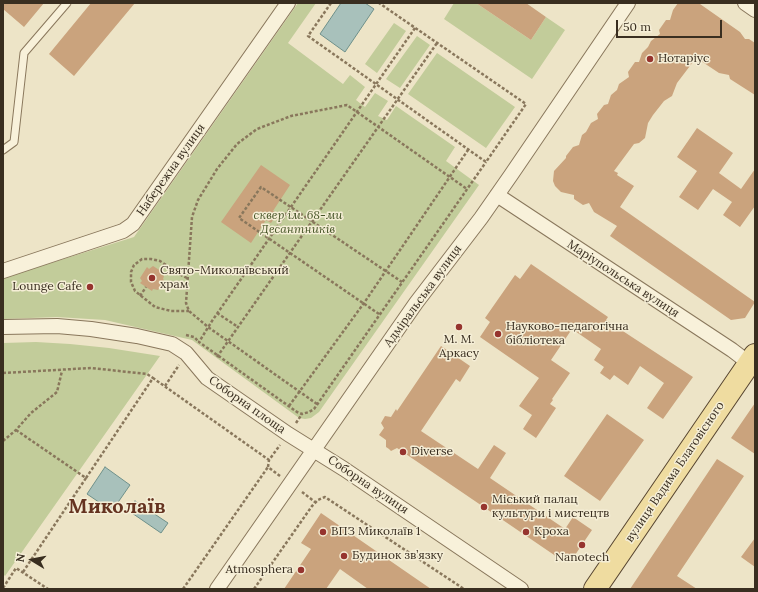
<!DOCTYPE html>
<html>
<head>
<meta charset="utf-8">
<style>
	body { margin:0 }
	#map { position:relative; width:758px; height:592px; overflow:hidden; background:#ede4c7; font-family:Lora,serif }
	canvas { display:block }
	.frame { position:absolute; inset:0; border:4px solid #392e20; pointer-events:none }
	.north { position:absolute; left:12px; top:540px; width:40px; height:40px; -webkit-text-stroke:3px #f5eed6; paint-order:stroke; rotate:280deg; font-size:11px; font-weight:700; line-height:16px; text-align:center; color:#392e20 }
	.north::after { content:''; display:block; margin:auto; width:14px; height:18px; background:#392e20; clip-path:polygon(50% 0,100% 100%,50% 72%,0 100%) }
	.scale { position:absolute; left:616px; top:20px; width:106px; height:18px; box-sizing:border-box; border:2px solid #392e20; border-top:0; padding-left:5px; font-size:12px; line-height:14px; white-space:nowrap; color:#392e20; -webkit-text-stroke:3px #f5eed6; paint-order:stroke }
</style>
</head>
<body>
<div id="map">
<canvas width="758" height="592"></canvas>
<div class="frame"></div>
<div class="north">N</div>
<div class="scale">50 m</div>
</div>
<script>
const c = document.querySelector('canvas').getContext('2d');
c.lineJoin = 'round';
function fill(path, color) {
  c.fillStyle = color;
  c.fill(path, 'evenodd');
}
function toPath(rows) {
  const path = new Path2D();
  for (const r of rows) {
    path.moveTo(r[0], r[1]);
    for (let i = 2; i < r.length; i += 2) path.lineTo(r[i], r[i + 1]);
  }
  return path;
}
function strokePath(path, color, width, dash) {
  c.strokeStyle = color;
  c.lineWidth = width;
  c.lineCap = dash ? 'butt' : 'round';
  c.setLineDash(dash || []);
  c.stroke(path);
}
function drawText(font, color, halo, rows, align = 'center') {
  c.font = font + ' Lora,serif';
  c.lineWidth = 3;
  c.setLineDash([]);
  c.textBaseline = 'middle';
  c.strokeStyle = halo;
  c.fillStyle = color;
  for (const [text, x, y, turn = 0] of rows) {
    c.save();
    c.translate(x, y);
    c.rotate((+turn || 0) * Math.PI / 180);
    c.textAlign = isNaN(turn) ? turn : align;
    if (halo) c.strokeText(text, 0, 0);
    c.fillText(text, 0, 0);
    c.restore();
  }
}
fill(toPath([
	[298,3,316,3,288,43,343,84,350,75,365,87,356,100,365,107,375,93,388,101,378,116,387,120,396,106,455,147,446,161,479,185,319,412,311,418,305,419,299,418,192,340,105,320,57,317,3,319,3,278,134,237],
	[454,3,476,3,531,40,546,17,565,30,532,79,444,19],
	[394,23,406,31,377,73,365,64],
	[417,36,430,45,400,88,386,79],
	[437,53,515,107,486,148,408,94],
	[36,342,70,344,109,348,160,356,5,576,3,574,3,343]
]), '#c2cc9a');
const water = toPath([
	[341,3,365,3,374,9,345,52,320,34,341,3],
	[105,467,130,485,112,511,87,494,105,467],
	[135,501,168,523,161,533,129,511,135,501]
]);
fill(water, '#a8c1bb');
strokePath(water, '#6e908a', 1);
fill(toPath([
	[3,3,44,3,24,27,3,9],
	[91,3,135,3,74,76,49,54],
	[476,3,526,3,546,17,531,40],
	[678,3,697,3,700,4,740,32,745,39,749,39,755,43,755,95,730,79,729,75,719,73,698,59,696,58,677,83,672,96,664,101,653,115,648,123,645,138,639,143,634,144,614,171,618,173,617,175,634,186,620,207,755,302,745,318,731,320,610,236,617,226,594,212,589,203,583,205,574,199,574,195,561,192,555,186,553,181,554,171,566,158,566,156,573,147,579,145,582,135,586,132,591,123,598,119,597,114,604,105,608,104,611,95,617,90,619,84,629,77,628,72,635,62,639,62,642,53,648,47,651,41,660,34,659,30,666,20,670,20,673,10],
	[697,128,733,153,719,173,741,189,755,169,755,206,740,227,723,215,732,202,713,189,698,210,679,197,697,171,677,157],
	[261,165,290,185,273,211,278,213,271,223,266,220,251,243,221,222],
	[531,264,608,317,606,320,693,377,663,419,647,408,664,383,640,366,628,385,614,375,610,380,600,373,604,367,594,360,601,349,572,329,551,360,570,373,552,399,553,400,550,404,556,408,536,438,523,429,532,415,519,406,539,378,480,337,490,322,485,318,515,275,520,279],
	[153,266,164,273,162,275,164,276,163,279,164,280,158,290,153,289,152,291,140,283,142,281,140,278,147,267,149,269],
	[441,346,470,366,460,382,456,379,421,431,478,469,494,445,506,453,490,478,565,529,573,517,592,530,575,555,573,554,570,560,563,561,397,448,391,451,389,449,386,447,386,440,379,435,384,428,381,423,385,416,391,417,396,409,397,411],
	[755,403,755,454,731,438],
	[607,414,644,440,600,501,564,476],
	[717,459,744,476,677,576,697,589,630,589],
	[321,513,402,569,431,589,368,589,340,569,326,589,284,589,311,549,301,543],
	[755,538,755,567,741,557]
]), '#caa37d');
const lane = toPath([
	[3,150,14,142,24,53,67,3]
]);
const street = toPath([
	[745,3,755,10],
	[497,195,732,350,749,363],
	[3,271,123,231,133,224,288,3],
	[3,327,57,326,91,329,137,336,172,344,186,353,207,378,288,434,344,469,521,589],
	[217,589,416,303,481,218,511,175,628,3]
]);
const primary = toPath([
	[595,589,755,355]
]);
strokePath(lane, '#89775c', 9);
strokePath(street, '#89775c', 16);
strokePath(primary, '#574530', 24);
strokePath(toPath([
	[331,3,308,36,486,162,526,104,379,3],
	[415,28,212,321,199,342,297,412,302,414,309,412,314,409,486,162],
	[187,278,181,275,160,261,151,259,142,259,134,265,131,272,131,282,135,291,155,307,171,311,189,311],
	[140,296,146,287],
	[217,313,238,327],
	[379,314,239,218,261,187,402,282],
	[186,335,194,337,199,342],
	[217,357,437,43],
	[3,373,91,368,147,374,153,378],
	[165,386,179,365],
	[317,404,208,327,189,311,186,303,192,217,198,200,217,169,237,144,257,129,291,116,347,105,467,189],
	[289,406,364,303,468,150],
	[296,423,302,414],
	[16,430,86,478,23,572],
	[3,441,16,430,31,413,57,392,62,371],
	[280,476,268,467,269,460,280,445],
	[86,478,153,378,269,460],
	[302,492,315,502],
	[3,588,16,568,48,589],
	[183,589,268,467],
	[254,589,312,506,318,500,325,497,464,589]
]), '#89775c', 2.5, [3, 2]);
strokePath(lane, '#f8f1da', 7);
strokePath(street, '#f8f1da', 14);
strokePath(primary, '#efdca0', 22);
for (const [x, y, r, color] of [
	[650,59,4,"#96342e"],
	[152,278,4,"#96342e"],
	[90,287,4,"#96342e"],
	[459,327,4,"#96342e"],
	[498,334,4,"#96342e"],
	[403,452,4,"#96342e"],
	[484,507,4,"#96342e"],
	[323,532,4,"#96342e"],
	[526,532,4,"#96342e"],
	[582,545,4,"#96342e"],
	[344,556,4,"#96342e"],
	[301,570,4,"#96342e"]
]) {
  const dot = new Path2D();
  dot.arc(x, y, r, 0, 2 * Math.PI);
  c.fillStyle = color;
  c.fill(dot);
  strokePath(dot, '#f5eed6', 1.5);
}
drawText('12px', '#392e20', '#f5eed6', [
	["Нотаріус",658,59],
	["Свято-Миколаївський",160,271],
	["храм",160,285],
	["Lounge Cafe",82,287,"right"],
	["Науково-педагогічна",506,327],
	["бібліотека",506,341],
	["М. М.",459,340,"center"],
	["Аркасу",459,354,"center"],
	["Diverse",411,452],
	["Міський палац",492,500],
	["культури і мистецтв",492,514],
	["ВПЗ Миколаїв 1",331,532],
	["Кроха",534,532],
	["Будинок зв’язку",352,556],
	["Nanotech",582,558,"center"],
	["Atmosphera",293,570,"right"]
], 'left');
drawText('12px', '#392e20', '#f5eed6', [
	["Набережна вулиця",171,170,-55],
	["Маріупольська вулиця",623,279,33],
	["Адміральська вулиця",423,296,-54],
	["Соборна площа",247,405,35],
	["вулиця Вадима Благовісного",675,472,-56],
	["Соборна вулиця",368,485,34]
]);
drawText('italic 12px', '#465527', '#f5eed6', [
	["сквер ім. 68-ми",298,216],
	["Десантників",298,230]
]);
drawText('bold 20px', '#653320', '#f5eed6', [
	["Миколаїв",117,507]
]);
</script>
</body>
</html>
